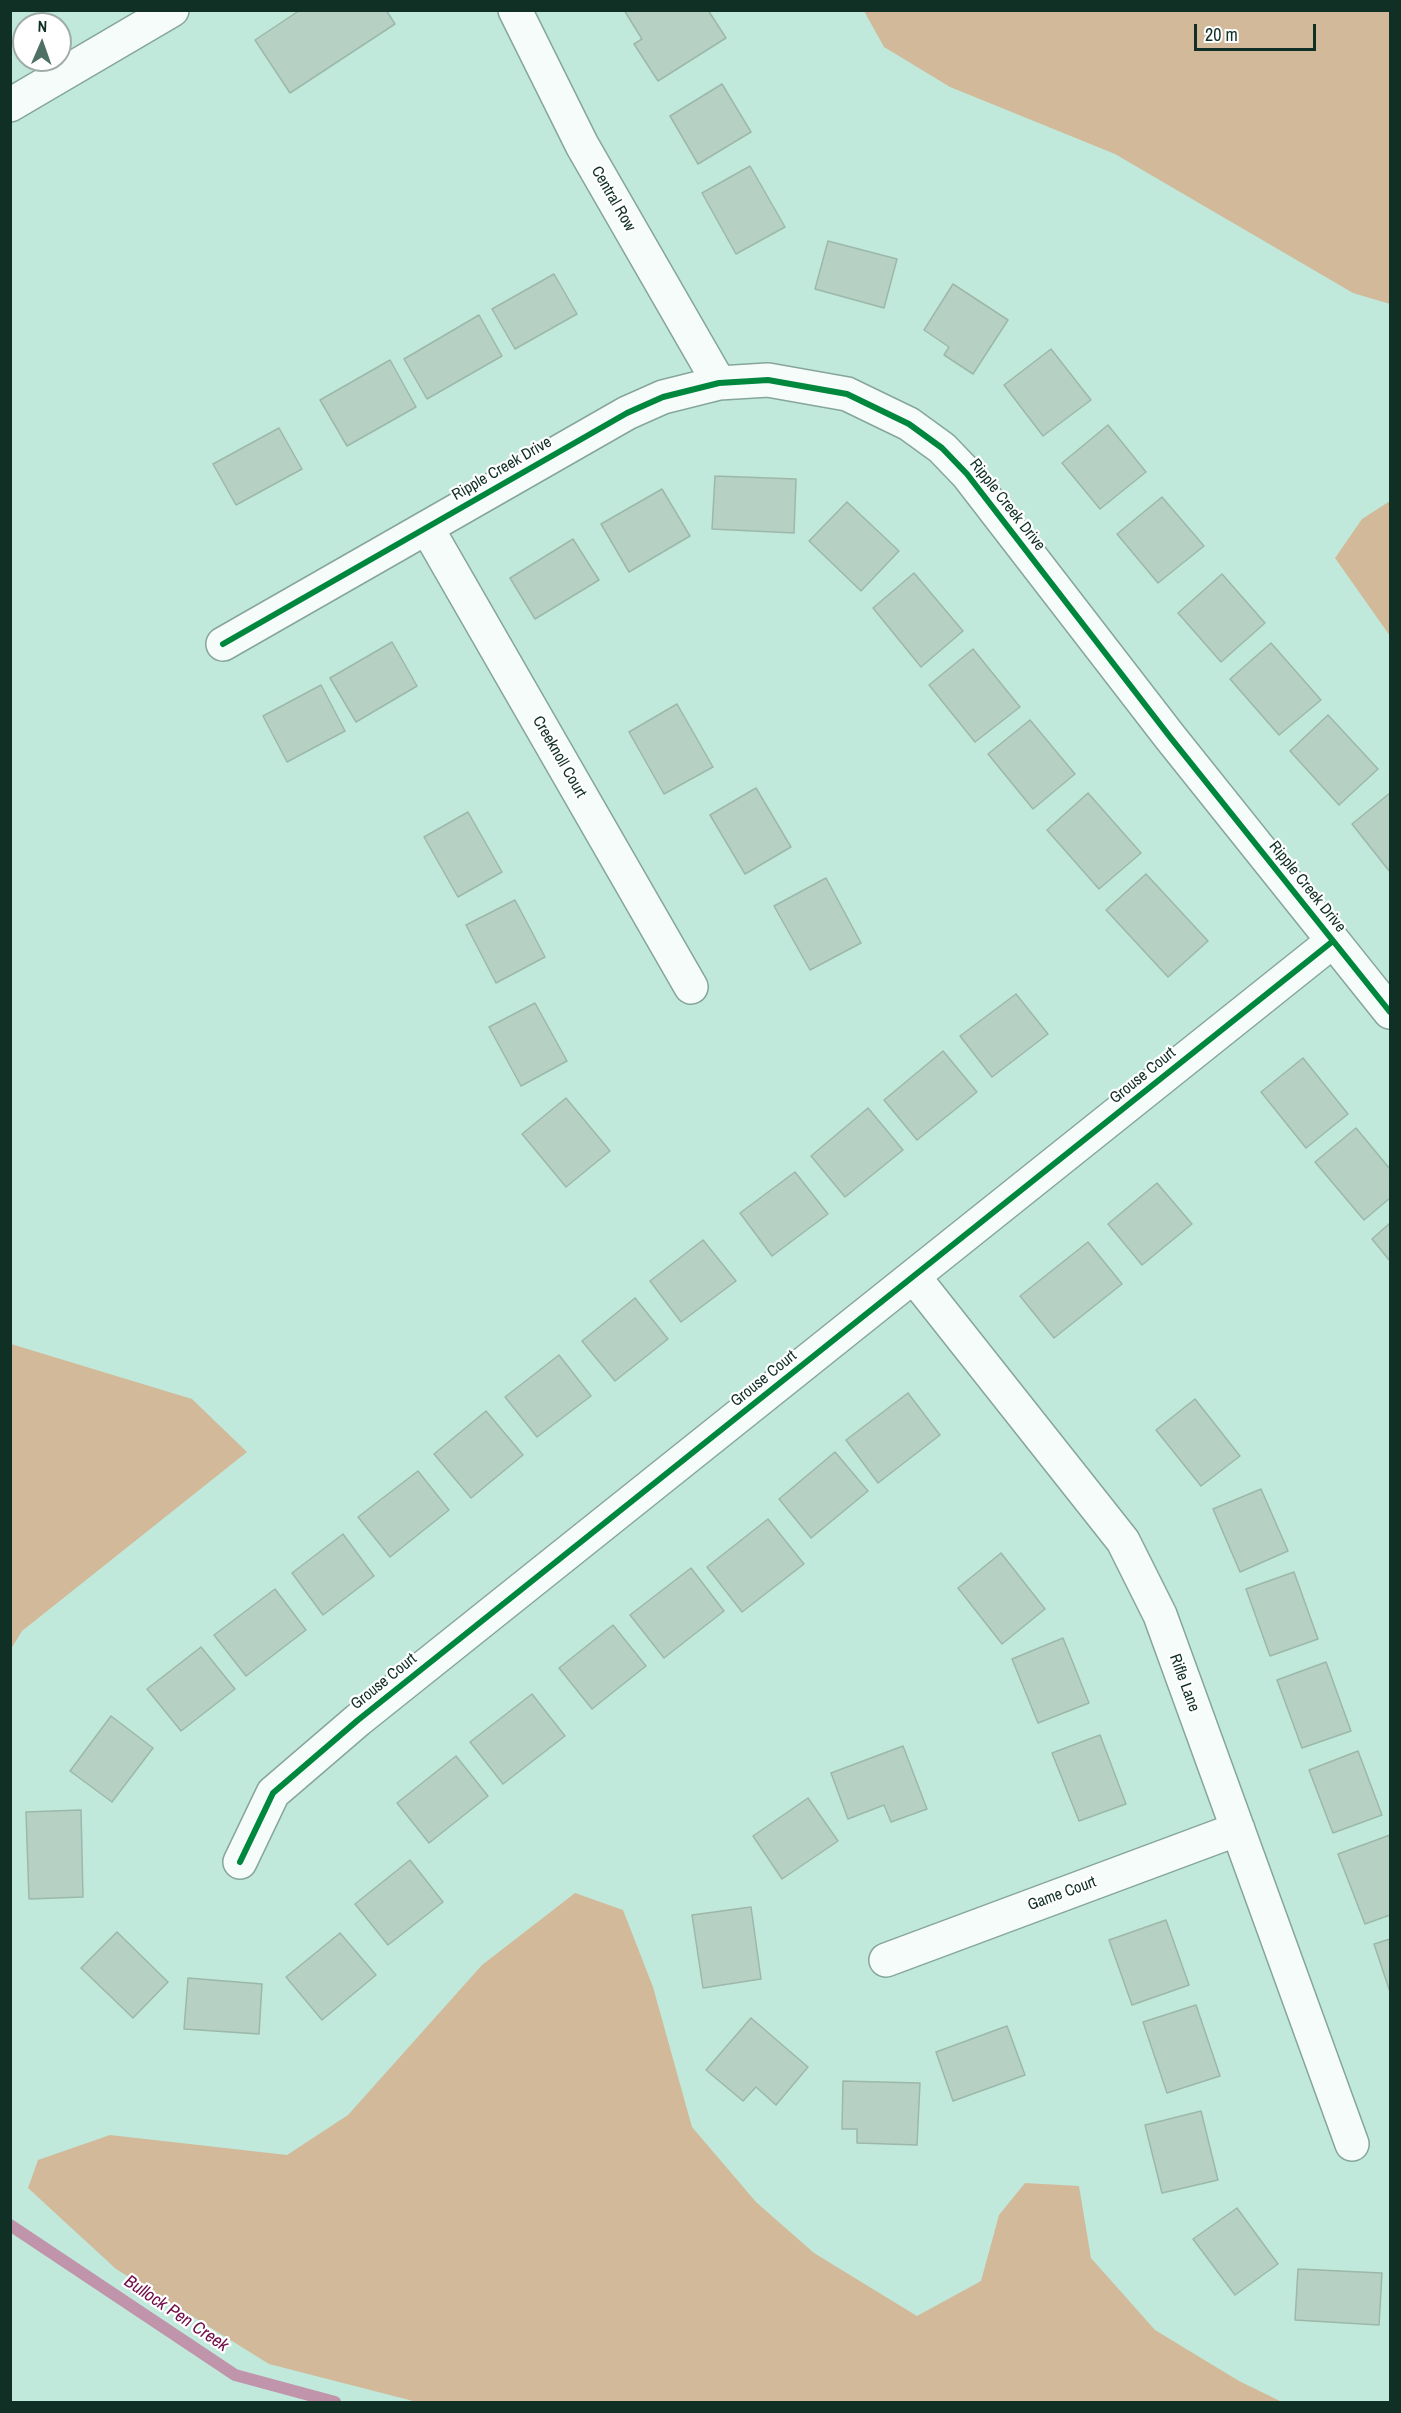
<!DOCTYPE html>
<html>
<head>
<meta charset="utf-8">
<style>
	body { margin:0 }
	#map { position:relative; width:1401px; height:2413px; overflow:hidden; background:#c1e9db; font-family:"Archivo Narrow",sans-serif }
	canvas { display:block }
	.frame { position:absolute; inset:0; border:12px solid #102f25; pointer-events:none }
	.north { position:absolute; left:12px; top:12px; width:60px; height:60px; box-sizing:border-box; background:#fff; border:2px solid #9faca8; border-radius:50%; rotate:2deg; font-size:16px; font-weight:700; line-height:24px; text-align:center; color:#102f25 }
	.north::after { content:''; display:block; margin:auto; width:21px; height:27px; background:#4e7065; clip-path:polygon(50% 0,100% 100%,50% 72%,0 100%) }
	.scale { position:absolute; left:1194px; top:24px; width:122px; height:27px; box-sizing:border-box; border:3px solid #102f25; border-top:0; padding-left:8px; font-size:18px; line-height:21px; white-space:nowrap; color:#102f25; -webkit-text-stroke:4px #fff; paint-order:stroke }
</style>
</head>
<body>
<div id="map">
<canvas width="1401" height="2413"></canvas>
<div class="frame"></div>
<div class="north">N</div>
<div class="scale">20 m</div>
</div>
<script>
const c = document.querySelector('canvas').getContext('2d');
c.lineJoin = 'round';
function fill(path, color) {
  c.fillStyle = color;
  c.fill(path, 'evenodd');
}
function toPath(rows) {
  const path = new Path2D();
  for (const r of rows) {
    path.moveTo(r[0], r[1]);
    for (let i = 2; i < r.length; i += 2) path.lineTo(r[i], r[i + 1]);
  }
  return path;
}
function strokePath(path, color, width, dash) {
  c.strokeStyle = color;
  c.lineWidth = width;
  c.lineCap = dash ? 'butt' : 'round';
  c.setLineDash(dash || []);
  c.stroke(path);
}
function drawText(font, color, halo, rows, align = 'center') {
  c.font = font + ' "Archivo Narrow",sans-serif';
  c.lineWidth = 4.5;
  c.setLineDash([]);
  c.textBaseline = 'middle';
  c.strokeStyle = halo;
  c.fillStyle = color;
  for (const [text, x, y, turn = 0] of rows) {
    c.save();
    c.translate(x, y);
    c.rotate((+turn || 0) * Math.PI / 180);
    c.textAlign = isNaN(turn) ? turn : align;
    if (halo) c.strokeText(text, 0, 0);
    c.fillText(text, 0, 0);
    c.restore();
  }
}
fill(toPath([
	[864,11,1390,11,1390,304,1353,293,1115,154,950,87,884,47],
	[1390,501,1390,636,1335,558,1362,519],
	[11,1344,192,1399,247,1452,22,1631,11,1649],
	[575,1893,623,1910,653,1987,692,2127,756,2202,814,2253,917,2316,981,2281,999,2215,1025,2183,1079,2186,1091,2258,1155,2330,1239,2381,1282,2402,417,2402,269,2364,116,2269,28,2188,38,2160,110,2135,287,2155,348,2115,482,1965]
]), '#d2b99a');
strokePath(toPath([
	[10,2225,235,2375,335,2402]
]), '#c094ab', 12);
const building = toPath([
	[300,10,386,10,395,24,290,93,255,40,300,10],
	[624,10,708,10,726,38,658,81,634,44,642,39,624,10],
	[722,84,751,132,698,164,670,116,722,84],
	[750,166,785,227,736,254,702,193,750,166],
	[828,241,897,259,884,308,815,289,828,241],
	[554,274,577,314,515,349,492,309,554,274],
	[953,284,1008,320,973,374,944,355,949,347,924,330,953,284],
	[479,315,502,356,427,399,404,359,479,315],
	[1051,349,1091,400,1043,436,1004,385,1051,349],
	[390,360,416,407,347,446,320,400,390,360],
	[1108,425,1146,472,1100,509,1062,463,1108,425],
	[279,428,302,469,236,505,213,464,279,428],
	[715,476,796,479,794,533,712,529,715,476],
	[662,489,690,536,629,572,601,524,662,489],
	[1162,497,1204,546,1158,583,1117,534,1162,497],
	[847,502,899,551,861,591,809,541,847,502],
	[573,539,599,580,535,619,510,578,573,539],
	[914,573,963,631,921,667,873,608,914,573],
	[1222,574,1265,623,1221,662,1178,613,1222,574],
	[392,642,417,686,356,722,330,678,392,642],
	[1271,643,1321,700,1279,735,1230,679,1271,643],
	[973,649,1020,707,975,742,929,685,973,649],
	[321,685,345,731,287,762,263,716,321,685],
	[677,704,713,767,664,794,629,732,677,704],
	[1328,715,1378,769,1339,805,1290,751,1328,715],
	[1030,720,1075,774,1033,809,988,754,1030,720],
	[756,788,791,847,745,874,710,815,756,788],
	[1088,793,1141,853,1099,889,1047,830,1088,793],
	[1390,793,1390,872,1352,824,1390,793],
	[468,812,502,872,458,897,424,837,468,812],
	[1146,874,1208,941,1168,977,1106,910,1146,874],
	[826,878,861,943,810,970,774,906,826,878],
	[515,900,545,957,496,983,466,925,515,900],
	[1016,994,1048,1034,992,1077,960,1036,1016,994],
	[535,1003,567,1061,521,1086,489,1027,535,1003],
	[943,1051,977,1092,917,1140,884,1100,943,1051],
	[1303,1058,1348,1114,1306,1148,1261,1092,1303,1058],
	[566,1098,610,1151,566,1187,522,1134,566,1098],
	[868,1108,903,1150,845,1197,811,1156,868,1108],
	[1356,1128,1390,1169,1390,1198,1364,1220,1315,1162,1356,1128],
	[795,1172,828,1214,772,1256,740,1213,795,1172],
	[1157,1183,1192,1224,1142,1265,1108,1224,1157,1183],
	[1390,1223,1390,1261,1372,1239,1390,1223],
	[703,1240,736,1281,681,1322,650,1281,703,1240],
	[1088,1242,1122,1284,1054,1338,1020,1296,1088,1242],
	[635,1298,668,1339,615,1381,582,1341,635,1298],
	[559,1355,591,1396,537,1437,505,1397,559,1355],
	[908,1393,940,1435,878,1483,846,1440,908,1393],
	[1195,1399,1240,1456,1201,1486,1156,1430,1195,1399],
	[486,1411,523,1455,471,1498,434,1454,486,1411],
	[835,1452,868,1491,811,1538,779,1499,835,1452],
	[418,1471,449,1510,390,1557,358,1517,418,1471],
	[1261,1489,1288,1551,1240,1572,1213,1509,1261,1489],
	[768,1519,804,1564,742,1612,707,1567,768,1519],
	[343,1534,374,1576,323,1615,292,1573,343,1534],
	[1001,1553,1045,1609,1002,1644,958,1588,1001,1553],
	[691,1568,724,1611,664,1658,630,1615,691,1568],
	[1294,1572,1318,1639,1270,1656,1246,1589,1294,1572],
	[275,1589,306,1630,246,1676,214,1635,275,1589],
	[613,1625,646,1666,592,1709,559,1668,613,1625],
	[1063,1638,1089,1703,1038,1723,1012,1659,1063,1638],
	[201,1647,235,1689,181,1731,147,1689,201,1647],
	[1326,1662,1351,1731,1302,1748,1277,1680,1326,1662],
	[532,1694,565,1736,503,1784,470,1742,532,1694],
	[111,1716,153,1748,112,1802,70,1771,111,1716],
	[1100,1735,1126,1804,1079,1821,1052,1753,1100,1735],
	[903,1746,927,1809,891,1822,884,1805,848,1819,831,1773,903,1746],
	[1358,1751,1382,1815,1333,1833,1309,1770,1358,1751],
	[456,1756,488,1796,429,1843,397,1803,456,1756],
	[808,1798,838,1841,782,1879,753,1836,808,1798],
	[81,1810,83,1897,29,1899,26,1812,81,1810],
	[1390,1835,1390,1915,1365,1924,1338,1854,1390,1835],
	[410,1860,443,1902,388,1945,355,1904,410,1860],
	[751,1907,761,1979,703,1988,692,1915,751,1907],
	[1166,1920,1189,1985,1132,2005,1109,1940,1166,1920],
	[117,1932,168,1982,133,2018,81,1968,117,1932],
	[340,1933,376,1975,322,2020,286,1977,340,1933],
	[1390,1939,1390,1992,1374,1944,1390,1939],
	[188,1978,262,1984,259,2034,184,2029,188,1978],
	[1196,2005,1220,2076,1167,2093,1143,2022,1196,2005],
	[751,2018,808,2067,776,2105,756,2087,743,2101,706,2070,751,2018],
	[1007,2026,1025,2075,953,2101,936,2052,1007,2026],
	[843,2081,920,2083,917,2145,857,2143,857,2129,842,2129,843,2081],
	[1201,2111,1218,2180,1162,2193,1145,2125,1201,2111],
	[1237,2208,1278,2264,1235,2295,1193,2239,1237,2208],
	[1298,2269,1382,2273,1379,2325,1295,2320,1298,2269]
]);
fill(building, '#b6d1c3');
strokePath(building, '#9cb8aa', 1.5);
const street = toPath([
	[515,10,582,145,719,383],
	[10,105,172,10],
	[427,528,691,987],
	[223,644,627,413,663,397,719,383,768,380,847,394,909,424,942,448,967,474,1170,737,1390,1012],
	[914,1277,1123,1541,1160,1615,1352,2144],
	[240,1862,273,1793,358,1720,1333,941],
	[886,1960,1238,1829]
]);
strokePath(street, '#86a59b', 36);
strokePath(street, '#f6fcfa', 33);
strokePath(toPath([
	[223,644,627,413,663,397,719,383,768,380,847,394,909,424,942,448,967,474,1170,737,1390,1012],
	[240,1862,273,1793,358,1720,1333,941]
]), '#00873e', 6);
drawText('16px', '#102f25', '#fff', [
	["Central Row",613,199,60],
	["Ripple Creek Drive",502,469,-30],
	["Ripple Creek Drive",1007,505,52],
	["Creeknoll Court",559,757,60],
	["Ripple Creek Drive",1307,887,51],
	["Grouse Court",1143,1076,-39],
	["Grouse Court",764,1379,-39],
	["Grouse Court",384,1682,-39],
	["Rifle Lane",1184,1683,70],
	["Game Court",1062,1894,-20]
]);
drawText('italic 18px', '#720d4a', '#fff', [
	["Bullock Pen Creek",176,2314,34]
]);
</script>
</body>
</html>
